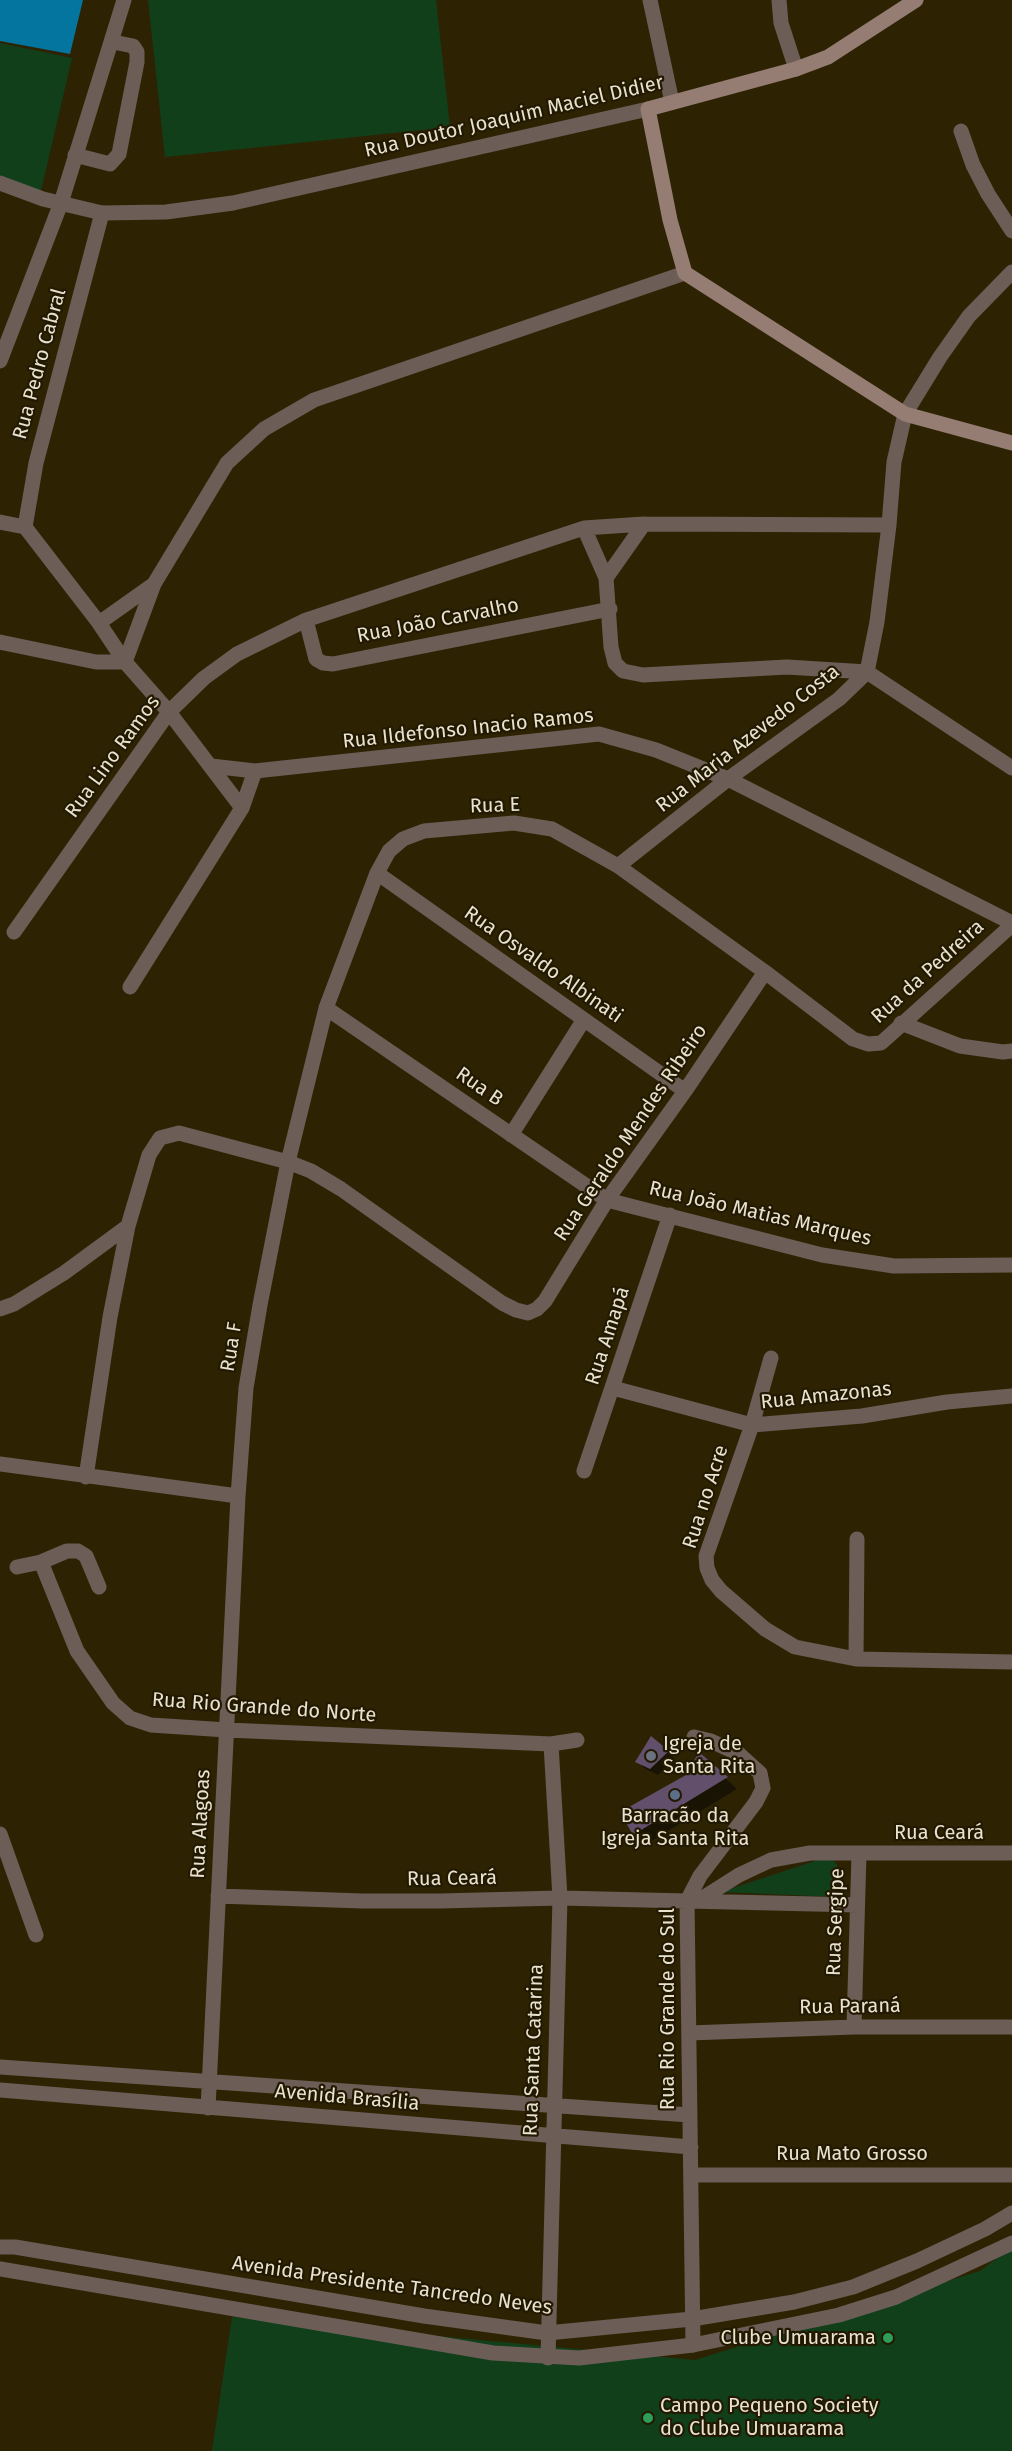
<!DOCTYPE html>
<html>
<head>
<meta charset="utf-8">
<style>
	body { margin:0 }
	canvas { display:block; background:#2d2303 }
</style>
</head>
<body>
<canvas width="1012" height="2451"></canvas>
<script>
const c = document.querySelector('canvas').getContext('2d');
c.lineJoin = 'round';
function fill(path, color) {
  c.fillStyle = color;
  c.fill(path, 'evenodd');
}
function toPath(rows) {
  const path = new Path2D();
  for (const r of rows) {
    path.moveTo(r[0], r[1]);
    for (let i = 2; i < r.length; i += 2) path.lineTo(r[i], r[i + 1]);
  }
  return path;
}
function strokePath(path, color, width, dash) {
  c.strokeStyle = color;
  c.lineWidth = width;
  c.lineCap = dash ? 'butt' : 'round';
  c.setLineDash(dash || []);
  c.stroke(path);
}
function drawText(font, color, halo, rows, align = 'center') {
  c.font = font + ' "Fira Sans",sans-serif';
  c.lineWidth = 4.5;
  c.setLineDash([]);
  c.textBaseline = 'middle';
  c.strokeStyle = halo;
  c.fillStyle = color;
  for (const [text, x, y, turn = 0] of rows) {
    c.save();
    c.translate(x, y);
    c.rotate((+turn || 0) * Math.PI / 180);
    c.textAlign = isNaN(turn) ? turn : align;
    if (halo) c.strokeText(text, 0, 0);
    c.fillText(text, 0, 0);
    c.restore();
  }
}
fill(toPath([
	[148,0,436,0,450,127,165,157],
	[0,43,72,58,40,195,0,178],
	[830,1856,837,1865,840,1874,838,1897,721,1892],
	[1012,2247,1012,2451,212,2451,232,2317,695,2360,980,2271]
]), '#103f1a');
fill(toPath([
	[0,0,83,0,70,54,0,41]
]), '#04759f');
fill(toPath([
	[668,1752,675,1759,658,1775,644,1768,637,1761],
	[700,1754,737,1789,645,1845,634,1834,687,1776]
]), '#0007');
fill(toPath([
	[651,1736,669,1751,650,1769,635,1762],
	[699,1752,728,1777,633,1835,620,1812,686,1775]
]), '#614f6b');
strokePath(toPath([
	[650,0,672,102],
	[779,0,781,23,796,69],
	[961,131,973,165,988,194,1012,231],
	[75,155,110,164,119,154,137,62,137,52,133,46,113,42],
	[0,183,43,199,102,213,36,463,25,527],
	[0,361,61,203,124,0],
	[0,522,25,527],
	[25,527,99,623,125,662,169,712,242,808],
	[584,528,606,578,644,524],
	[606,578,611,647,615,663,623,671,643,675,787,667,867,672,1012,768],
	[306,620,316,659,323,663,333,664,610,609],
	[99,623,154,584],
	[0,642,96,662,125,662,154,584,227,463,264,429,314,400,685,273],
	[211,766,255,771,599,734,656,750,728,779,1012,923],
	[618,866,728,779,839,699,867,672,877,622,889,525,894,462,905,414,940,357,969,316,1012,272],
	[377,873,685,1091],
	[14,932,169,712,204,678,237,654,306,620,584,528,644,524,889,525],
	[130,987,242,808,255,771],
	[326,1008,607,1200,822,1255,894,1266,1012,1265],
	[901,1023,960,1046,1003,1052,1012,1051],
	[511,1135,583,1021],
	[0,1309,14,1304,64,1273,128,1226],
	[771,1358,752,1425,706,1556,707,1568,712,1580,721,1591,765,1629,795,1647,856,1659,1012,1662],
	[613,1388,752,1425,862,1416,947,1402,1012,1396],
	[0,1464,238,1496],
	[584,1471,670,1215],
	[86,1477,110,1317,128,1226,149,1155,160,1138,179,1133,288,1162,311,1171,341,1189,502,1303,516,1310,528,1313,537,1309,545,1301,607,1200,685,1091,765,972],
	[41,1562,77,1651,113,1703,130,1718,151,1725,227,1730,551,1744,577,1740],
	[17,1567,41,1562,67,1551,78,1551,86,1556,99,1587],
	[856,1659,857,1539],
	[0,1834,36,1935],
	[218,1896,362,1901,440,1901,560,1898,857,1905],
	[698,1901,739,1875,771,1860,810,1853,1012,1853],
	[854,2027,859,1854],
	[689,2033,854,2027,1012,2027],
	[0,2067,690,2115],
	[0,2090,691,2147],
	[208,2108,238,1496,246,1388,260,1305,288,1162,326,1008,377,873,389,851,403,839,424,831,514,823,552,829,618,866,765,972,853,1039,868,1044,881,1043,890,1035,1012,925],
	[691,2175,1012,2175],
	[693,2345,687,1901,700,1876,756,1802,763,1788,760,1773,739,1754,711,1741,694,1737],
	[548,2358,560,1898,551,1744]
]), '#6d5d57', 15);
strokePath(toPath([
	[102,213,166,212,233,203,648,109],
	[0,2247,15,2247,424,2316,547,2333,692,2319,794,2302,853,2287,917,2261,985,2229,1012,2213],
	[0,2269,493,2353,579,2358,693,2345,839,2315,896,2297,1012,2243]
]), '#6d5d57', 15);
strokePath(toPath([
	[916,0,828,57,796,69,648,109,670,220,685,273,905,414,1012,443]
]), '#967d74', 15);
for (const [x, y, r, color] of [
	[651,1756,6,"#6b7280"],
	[675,1795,6,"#5c6f8a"],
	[888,2338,6,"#2e9e5b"],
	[648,2418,6,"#2e9e5b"]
]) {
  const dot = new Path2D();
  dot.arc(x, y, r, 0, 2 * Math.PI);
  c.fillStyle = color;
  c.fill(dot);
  strokePath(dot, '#231900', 2);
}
drawText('20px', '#e8e2d0', '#231900', [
	["Rua Doutor Joaquim Maciel Didier",514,117,-13],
	["Rua Pedro Cabral",40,364,-75],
	["Rua João Carvalho",438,621,-11],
	["Rua Ildefonso Inacio Ramos",468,729,-6],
	["Rua Maria Azevedo Costa",748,739,-38],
	["Rua Lino Ramos",113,757,-54],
	["Rua E",495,806,-2],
	["Rua Osvaldo Albinati",543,965,35],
	["Rua da Pedreira",928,972,-42],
	["Rua B",479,1087,35],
	["Rua Geraldo Mendes Ribeiro",631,1133,-56],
	["Rua João Matias Marques",760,1214,13],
	["Rua Amapá",608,1336,-72],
	["Rua F",232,1347,-81],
	["Rua Amazonas",826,1396,-6],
	["Rua no Acre",706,1497,-72],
	["Rua Rio Grande do Norte",264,1708,4],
	["Rua Alagoas",201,1824,-87],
	["Rua Ceará",939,1833],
	["Rua Ceará",452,1879,-1],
	["Rua Sergipe",836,1922,-88],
	["Rua Paraná",850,2007,-1],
	["Rua Rio Grande do Sul",668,2009,-90],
	["Rua Santa Catarina",534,2050,-88],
	["Avenida Brasília",347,2098,5],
	["Rua Mato Grosso",852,2154],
	["Avenida Presidente Tancredo Neves",392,2286,8]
]);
drawText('20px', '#e8e2d0', '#231900', [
	["Igreja de",663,1744],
	["Santa Rita",663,1767],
	["Barracão da",675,1816,"center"],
	["Igreja Santa Rita",675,1839,"center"],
	["Clube Umuarama",876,2338,"right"],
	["Campo Pequeno Society",660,2406],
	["do Clube Umuarama",660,2429]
], 'left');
</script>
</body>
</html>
